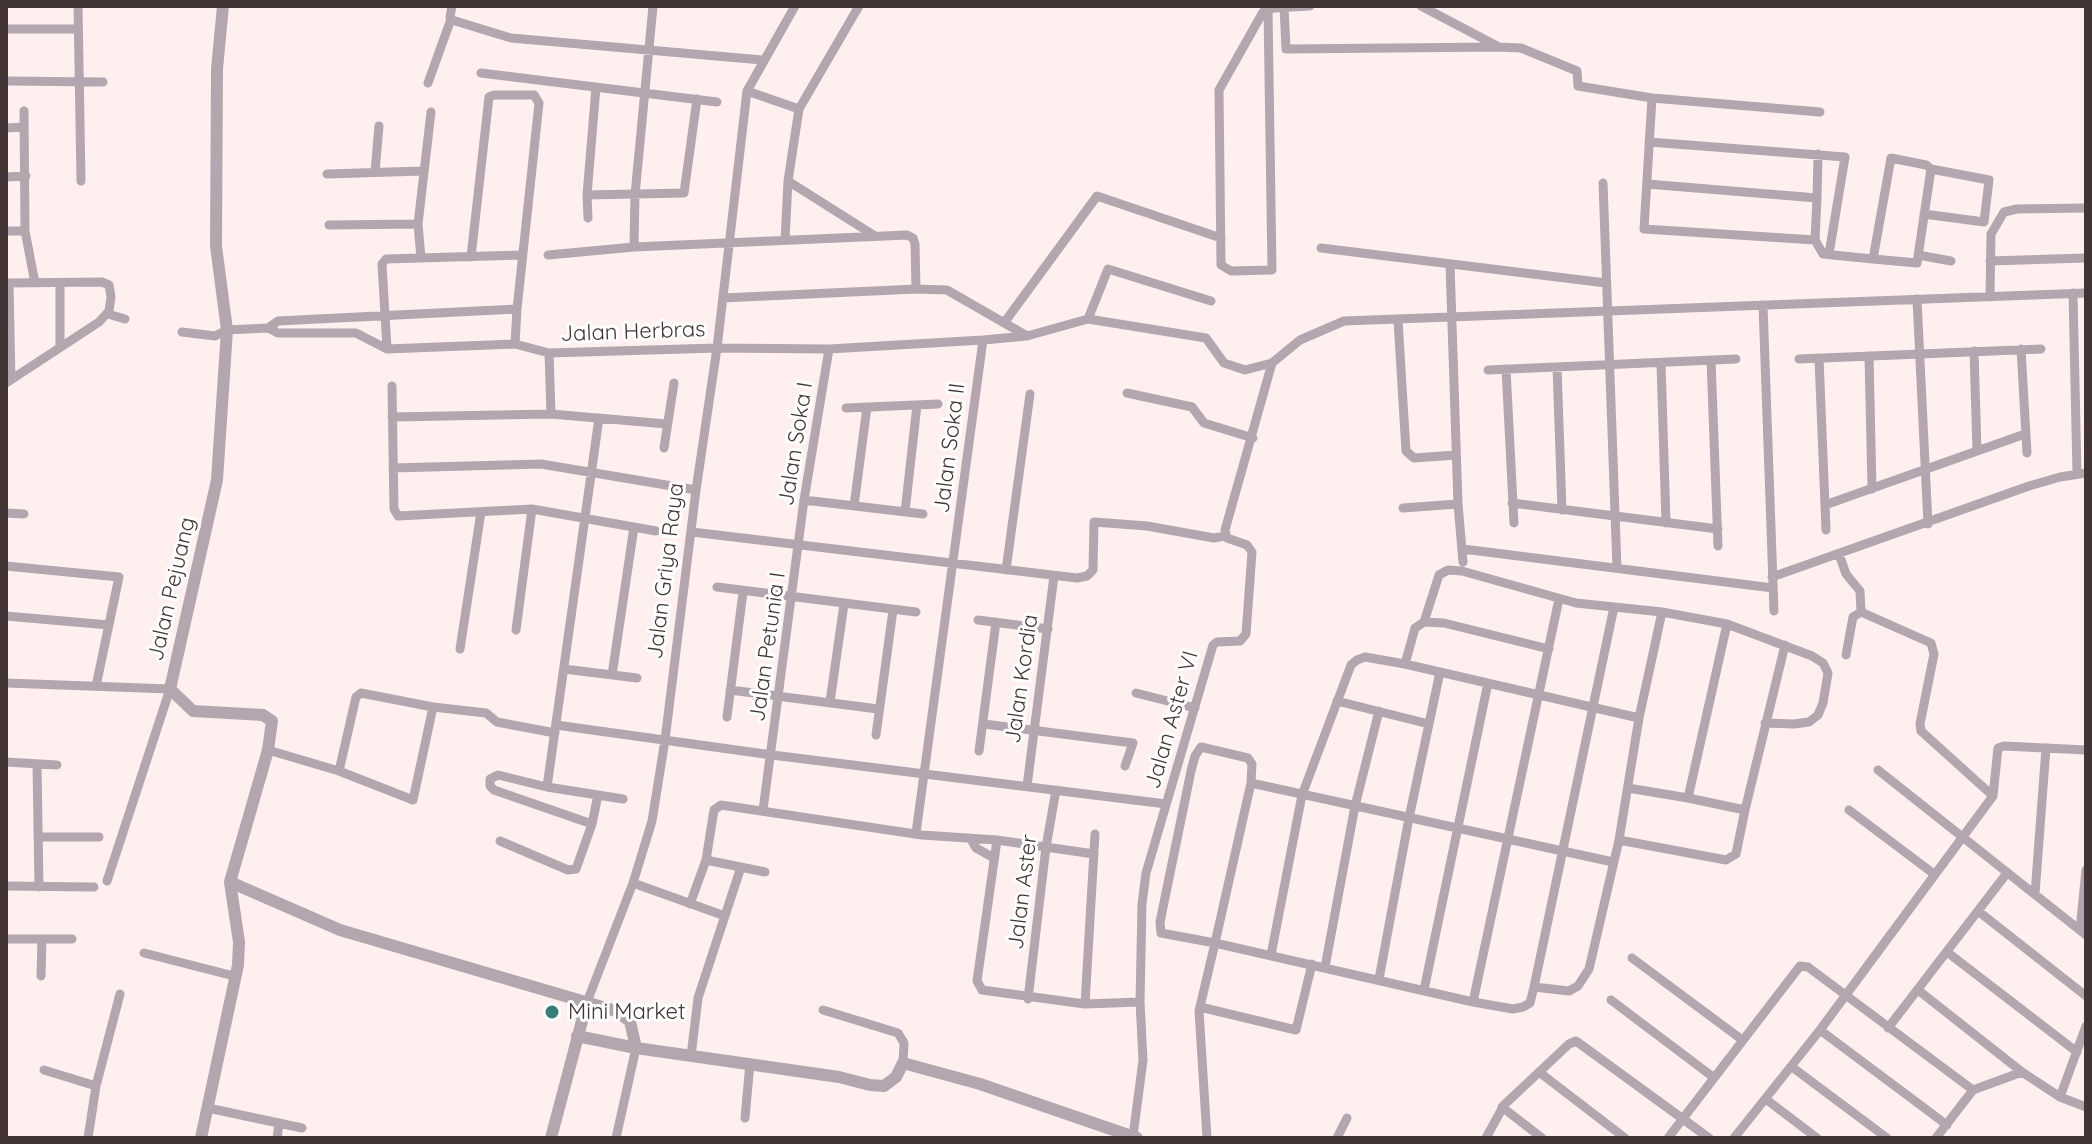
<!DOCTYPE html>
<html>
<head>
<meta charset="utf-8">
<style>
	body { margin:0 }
	#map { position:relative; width:2092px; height:1144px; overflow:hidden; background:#ffefef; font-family:Quicksand,sans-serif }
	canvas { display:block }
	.frame { position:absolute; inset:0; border:8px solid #433535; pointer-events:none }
</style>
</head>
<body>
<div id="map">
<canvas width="2092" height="1144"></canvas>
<div class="frame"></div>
</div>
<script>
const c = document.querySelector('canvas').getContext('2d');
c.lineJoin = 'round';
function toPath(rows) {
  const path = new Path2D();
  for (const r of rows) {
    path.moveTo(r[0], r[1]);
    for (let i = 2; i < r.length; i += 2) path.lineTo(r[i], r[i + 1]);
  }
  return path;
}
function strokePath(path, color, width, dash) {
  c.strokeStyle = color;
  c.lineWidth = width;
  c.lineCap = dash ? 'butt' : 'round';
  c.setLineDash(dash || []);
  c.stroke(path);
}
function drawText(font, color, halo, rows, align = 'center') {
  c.font = font + ' Quicksand,sans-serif';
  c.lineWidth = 6;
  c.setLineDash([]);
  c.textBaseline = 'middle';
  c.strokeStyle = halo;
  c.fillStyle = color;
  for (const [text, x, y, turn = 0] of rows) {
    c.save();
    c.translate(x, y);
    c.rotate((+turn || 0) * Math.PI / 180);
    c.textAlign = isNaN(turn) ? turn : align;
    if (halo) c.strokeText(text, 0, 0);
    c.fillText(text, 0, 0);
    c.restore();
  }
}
strokePath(toPath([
	[78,6,81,181],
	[452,6,450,17,452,20,511,38,762,60],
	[1269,6,1268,9,1272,270,1231,271,1221,265,1219,90,1263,12,1268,9,1274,8,1310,6],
	[1284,6,1286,49,1499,47,1421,6],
	[6,29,77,29],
	[1499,47,1521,48,1577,71,1578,86,1652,98,1820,112],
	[481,73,717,102],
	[6,81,103,82],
	[428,83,451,19],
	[747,91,799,109],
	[1652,98,1644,229,1815,240,1823,254,1873,259,1917,263,1931,169,1926,165,1891,158,1873,259],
	[24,111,25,231,35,283],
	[6,128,24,127],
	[1649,142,1845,157,1829,254],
	[375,172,379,126],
	[327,174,423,171],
	[6,177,26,176],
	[788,181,875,236],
	[1603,183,1617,568],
	[1647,184,1817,198,1815,240],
	[587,195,684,193,697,99],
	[1817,198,1818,154],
	[1924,214,1984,222,1989,180,1931,169],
	[588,218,587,195,596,87],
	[329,225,418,224],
	[6,231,25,231],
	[785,240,788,181,799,109,859,6],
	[634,247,635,195,653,6],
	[1321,248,1606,283],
	[548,255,634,247,907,235,913,238,915,244,916,289],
	[1918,255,1951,261],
	[471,257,489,97,494,95,534,95,539,103,517,309],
	[421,258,418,224,431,112],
	[1990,261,2086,258],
	[1450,264,1458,504,1463,562],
	[6,283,102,282,109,285,111,297,109,311,99,322,6,383],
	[9,283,11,380],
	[60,283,60,345],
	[2073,293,2077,474],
	[1990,297,1991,234,2004,212,2017,209,2086,208],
	[723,298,916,289,947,290,1027,336],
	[1917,299,1928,524],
	[1763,305,1774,611],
	[108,314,125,319],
	[1088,319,1108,269,1211,301],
	[1398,320,1406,451,1414,458,1456,455],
	[1004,323,1097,196,1221,238],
	[268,328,278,321,517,309,515,344,549,353,717,348,829,349,983,340,1027,336,1088,319,1206,338,1224,363,1245,370,1272,363,1300,340,1344,321,2086,293],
	[182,332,215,336,227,330,268,328,278,333,356,333,387,349,515,344],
	[387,349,382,264,386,259,522,255],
	[2021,349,2027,453],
	[1974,351,1977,451],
	[549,353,551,414],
	[1869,356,1872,489],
	[1819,358,1826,530],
	[1799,359,2041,349],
	[1711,360,1718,546],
	[1661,363,1666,523],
	[1557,367,1562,510],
	[1506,369,1514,523],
	[1488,370,1736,359],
	[392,386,394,509,398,516,532,509,656,531],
	[1127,393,1192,407,1204,423,1253,438],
	[846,408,938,404],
	[392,417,551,414,667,424],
	[664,448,674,383],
	[393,468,541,464,696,490],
	[804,500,923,514],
	[1512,503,1718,529],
	[1825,505,2025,434],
	[854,506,867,407],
	[1403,508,1458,504],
	[905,512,917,405],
	[6,513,24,514],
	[692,532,1077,578,1087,576,1093,570,1094,522,1147,526,1214,538,1225,536],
	[1463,549,1773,588],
	[1839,554,1846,574,1860,591,1861,612],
	[6,566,119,577,96,686],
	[1006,570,1030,394],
	[1772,577,2029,486,2060,477,2086,473],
	[717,587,916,612],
	[6,616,109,625],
	[978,620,1048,629],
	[1424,622,1439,575,1448,570,1462,571,1576,603,1662,612,1727,624,1812,656,1823,663,1828,673,1823,703,1818,715,1809,722,1794,724,1765,723],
	[1727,624,1688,798,1745,810,1785,645],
	[516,630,532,509],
	[460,649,481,512],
	[1846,655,1853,617,1861,612,1931,643,1934,654,1920,724,1921,731,1993,796],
	[1405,664,1415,628,1424,622,1444,623,1549,649],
	[564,669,637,678],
	[612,675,634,527],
	[6,683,170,689,107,881],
	[730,690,878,709],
	[1136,693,1195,708],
	[1337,701,1429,724],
	[830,702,844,604],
	[727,717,743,592],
	[984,724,1133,743,1125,766],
	[556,725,772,755,1166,804],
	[876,735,893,610],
	[268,750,339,771,413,800,433,707],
	[979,751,996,622],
	[6,762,57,765],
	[37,764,39,887],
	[1878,770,2086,935],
	[339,771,356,697,361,693,433,707,486,713,497,722,555,733],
	[1251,783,1613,862],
	[1027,786,1054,576],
	[547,787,599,418],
	[1628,788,1688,798],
	[763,810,804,500,829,349],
	[1849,810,1934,874],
	[592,824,494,790,490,786,490,779,498,775,547,787,623,799],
	[916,833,983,340],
	[38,837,99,837],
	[970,838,976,848,994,858],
	[997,840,977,981,982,990,1085,1004,1140,1002],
	[1619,840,1726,860,1736,854,1745,810],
	[500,841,568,870,576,869,592,824,598,795],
	[706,860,765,872],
	[633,883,725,916],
	[6,886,94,887],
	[2035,894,2046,748],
	[690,904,706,860,714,810,721,805,922,835,997,840,1094,854],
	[1978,911,2086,996],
	[2080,930,2086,870],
	[6,939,72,939],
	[1947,952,2077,1052],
	[144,953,234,976],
	[1271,955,1302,795,1351,665,1357,660,1365,657,1405,664,1639,718],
	[1632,958,1741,1039],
	[1325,967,1355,806,1379,711],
	[41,976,42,939],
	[1379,979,1409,818,1440,672],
	[1534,987,1569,991,1578,986,1589,969,1619,840,1639,718,1662,612],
	[1424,990,1488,683],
	[1918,990,2022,1072,2060,1097,2086,1107],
	[1028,999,1046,847,1056,790],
	[1611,1000,1713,1077],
	[587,1002,633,883,652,821,665,740,696,490,717,348,747,91,795,6],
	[1473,1002,1559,599],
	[1085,1004,1095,834],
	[1200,1007,1296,1030,1312,964],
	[823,1010,898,1033,904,1043,903,1063],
	[1888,1028,2007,873],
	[1820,1030,1947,1125],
	[691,1056,698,998,741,867],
	[1792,1067,1887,1138],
	[44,1070,96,1086],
	[1539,1072,1625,1138],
	[2060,1097,2086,1026],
	[1767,1100,1817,1138],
	[1502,1107,1542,1138],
	[208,1108,302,1128],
	[745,1118,750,1063],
	[1133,1136,1143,1060,1140,1002,1142,904,1146,873,1213,645,1217,642,1240,641,1246,634,1252,552,1247,545,1227,538,1225,530,1272,363],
	[88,1138,96,1086,120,994],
	[277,1138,279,1124],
	[616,1138,636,1048],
	[1207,1138,1199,1011,1215,943,1251,783,1252,764,1248,758,1201,747,1195,756,1191,771,1160,922,1161,933,1215,943,1473,1002,1513,1009,1523,1007,1530,1003,1534,987,1614,607],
	[1337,1138,1347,1118],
	[1486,1138,1504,1105,1569,1044,1576,1041,1709,1138],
	[1668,1138,1800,966,1808,967,1973,1090],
	[1734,1138,1820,1030,1993,796,1998,748,2004,746,2086,750],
	[1936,1138,1973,1090,2022,1072]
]), '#b4a6ae', 9);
strokePath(toPath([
	[230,882,340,930,616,1011,630,1021,636,1048],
	[577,1036,636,1048,839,1077,870,1085,884,1086,896,1077,903,1063,980,1084,1137,1138],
	[201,1138,238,965,239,942,230,882,268,750,272,721,263,715,193,711,170,689,217,480,227,330,216,246,217,69,223,6],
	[551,1138,587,1002]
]), '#b4a6ae', 12);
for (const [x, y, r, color] of [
	[552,1012,8,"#357d79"]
]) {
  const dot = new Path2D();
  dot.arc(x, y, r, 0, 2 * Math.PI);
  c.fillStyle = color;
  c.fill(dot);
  strokePath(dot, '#fff', 3);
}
drawText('22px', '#433535', '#fff', [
	["Jalan Herbras",633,332,-2],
	["Jalan Soka I",796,444,-81],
	["Jalan Soka II",950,448,-83],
	["Jalan Griya Raya",666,571,-83],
	["Jalan Pejuang",172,589,-77],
	["Jalan Petunia I",768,647,-82],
	["Jalan Kordia",1022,679,-82],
	["Jalan Aster VI",1172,720,-74],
	["Jalan Aster",1023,892,-83]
]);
drawText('22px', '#433535', '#fff', [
	["Mini Market",568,1012]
], 'left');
</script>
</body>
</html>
